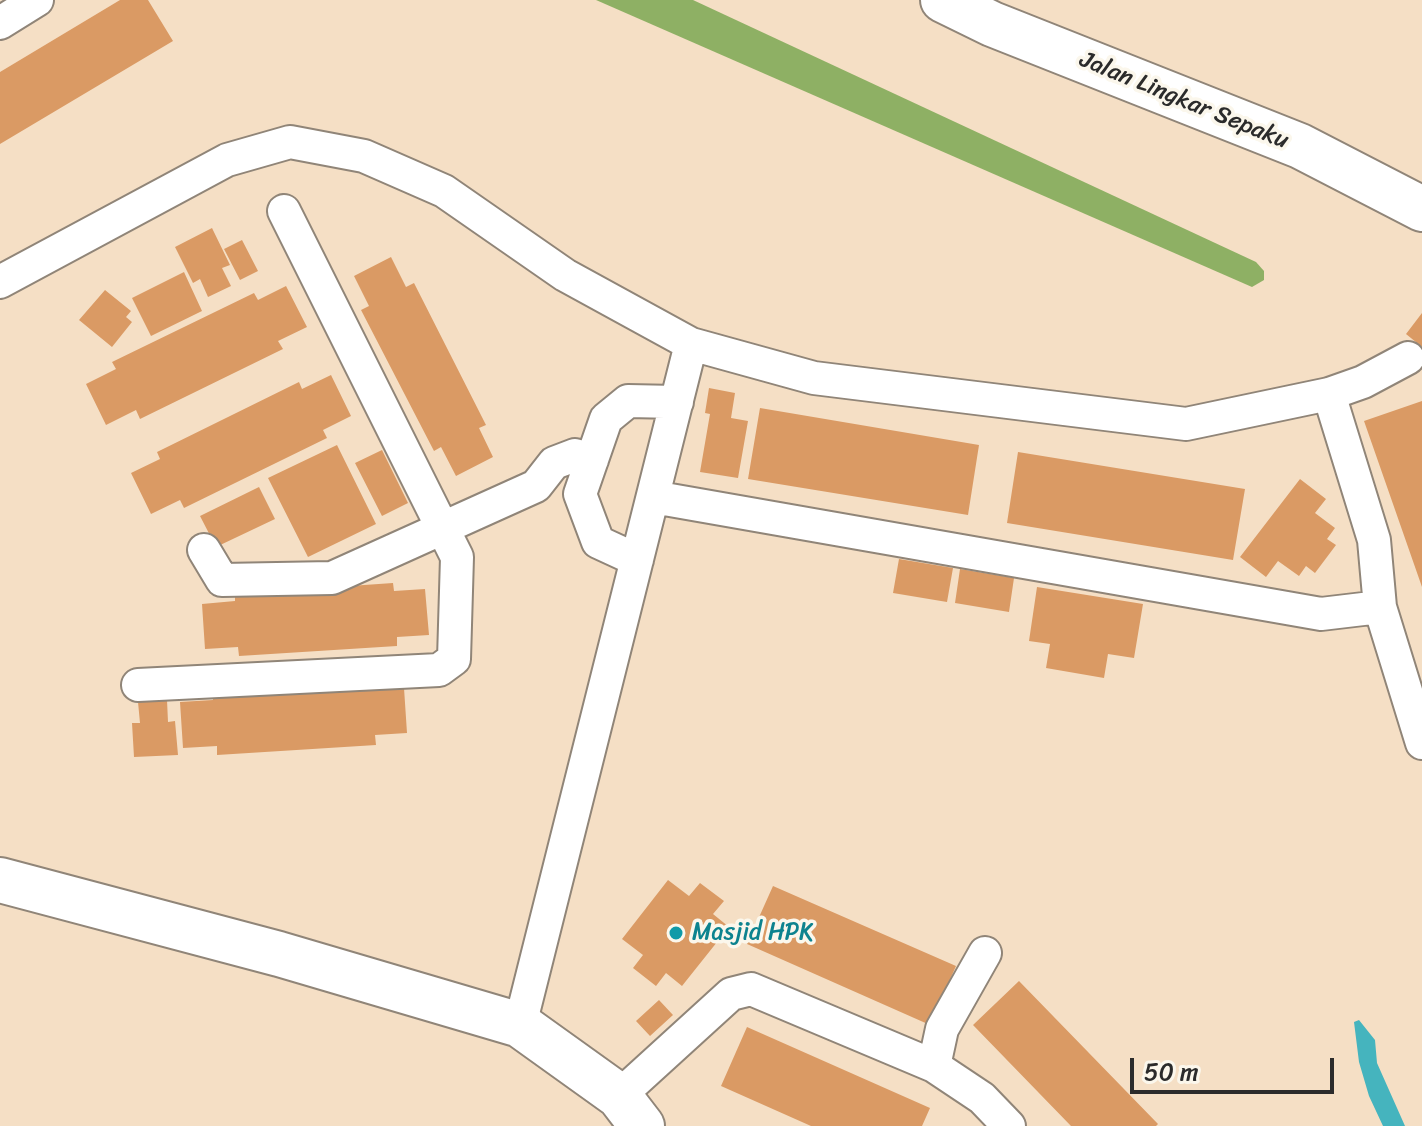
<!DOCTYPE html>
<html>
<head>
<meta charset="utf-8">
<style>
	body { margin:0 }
	#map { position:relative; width:1422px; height:1126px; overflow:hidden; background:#f5dfc5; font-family:Sriracha,sans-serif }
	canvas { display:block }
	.scale { position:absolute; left:1130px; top:1058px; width:204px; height:36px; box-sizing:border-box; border:4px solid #2b2b2b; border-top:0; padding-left:10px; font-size:24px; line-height:28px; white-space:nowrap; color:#2b2b2b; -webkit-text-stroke:6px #fbf7ec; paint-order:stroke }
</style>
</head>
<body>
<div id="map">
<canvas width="1422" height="1126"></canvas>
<div class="scale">50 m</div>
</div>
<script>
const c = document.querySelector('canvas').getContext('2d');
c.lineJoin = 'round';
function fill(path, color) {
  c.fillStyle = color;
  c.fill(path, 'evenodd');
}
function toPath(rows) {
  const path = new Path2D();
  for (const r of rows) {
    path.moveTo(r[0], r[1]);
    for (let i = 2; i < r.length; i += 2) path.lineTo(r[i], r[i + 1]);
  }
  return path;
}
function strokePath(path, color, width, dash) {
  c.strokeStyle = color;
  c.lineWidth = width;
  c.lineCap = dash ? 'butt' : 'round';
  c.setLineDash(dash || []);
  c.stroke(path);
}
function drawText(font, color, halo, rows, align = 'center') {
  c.font = font + ' Sriracha,sans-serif';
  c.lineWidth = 7;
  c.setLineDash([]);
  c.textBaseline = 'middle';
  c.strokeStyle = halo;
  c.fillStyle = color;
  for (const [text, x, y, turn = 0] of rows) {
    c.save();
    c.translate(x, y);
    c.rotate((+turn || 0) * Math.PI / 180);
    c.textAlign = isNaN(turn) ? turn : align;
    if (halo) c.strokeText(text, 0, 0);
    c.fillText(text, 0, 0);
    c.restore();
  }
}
fill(toPath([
	[596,0,693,0,1256,262,1264,271,1264,280,1252,287]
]), '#8eb064');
fill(toPath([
	[1359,1020,1375,1040,1377,1063,1405,1126,1383,1126,1369,1096,1359,1062,1354,1022]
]), '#45b4be');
fill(toPath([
	[120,0,148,0,173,41,0,144,0,72],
	[212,228,230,265,222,268,231,286,208,297,200,279,193,283,175,247],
	[242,240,258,271,240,280,224,249],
	[391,257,406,287,414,283,486,425,479,428,493,457,456,476,441,447,434,451,361,310,369,306,354,276],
	[184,272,202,311,151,336,132,298],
	[286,286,307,327,278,341,283,349,140,419,136,410,106,425,86,384,116,369,112,362,254,293,258,300],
	[105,290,131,311,126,317,132,322,112,347,79,320],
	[1422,313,1422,347,1406,334],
	[331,375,351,416,323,430,327,438,184,508,180,500,151,514,131,473,160,459,157,452,299,382,302,389],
	[709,388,735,393,731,418,748,421,738,478,700,472,710,414,705,413],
	[1422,401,1422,587,1364,421],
	[760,408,979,445,968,515,748,479],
	[337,445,376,524,308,557,268,478],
	[382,450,408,503,382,516,355,463],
	[1018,452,1245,489,1233,560,1007,523],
	[1300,479,1326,499,1315,513,1335,528,1327,539,1336,545,1315,573,1306,566,1299,576,1278,561,1266,577,1240,557],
	[259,487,275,519,216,547,200,516],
	[899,559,953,568,947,602,893,593],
	[960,569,1014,578,1009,612,955,603],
	[393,583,394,591,425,589,429,635,397,637,397,646,239,656,238,647,205,649,202,604,235,601,235,594],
	[1037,587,1143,604,1134,658,1108,654,1104,678,1046,668,1050,644,1029,641],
	[371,682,372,690,404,688,407,733,375,735,376,745,217,755,217,746,183,748,180,702,213,700,213,692],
	[167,700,168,722,175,721,178,755,134,757,132,723,140,723,138,702],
	[668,880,689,896,700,883,724,901,713,914,729,927,682,986,666,973,656,986,633,968,643,955,622,939],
	[773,886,956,966,930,1025,747,944],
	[1019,981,1158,1124,1156,1126,1071,1126,973,1025],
	[659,1000,673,1015,650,1036,636,1021],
	[747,1027,930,1108,922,1126,811,1126,721,1086]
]), '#da9a64');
const street = toPath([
	[0,23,37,0],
	[0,282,227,160,290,142,364,156,444,191,565,275,691,344,814,378,1186,424,1329,394,1363,382,1408,358],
	[1329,394,1374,540,1380,607,1422,743],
	[653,497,1321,614,1380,607],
	[204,550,222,580,332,578,536,486,554,463,575,455,592,460],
	[637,560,598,542,580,494,606,419,628,401,677,402],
	[138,685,439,670,454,659,457,557,284,211],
	[520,1025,691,344],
	[934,1066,942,1029,985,953],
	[619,1096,731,994,751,989,934,1066,982,1098,1009,1126]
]);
const secondary = toPath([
	[943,0,992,24,1300,146,1422,209],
	[0,880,279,954,520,1025,619,1096,642,1126]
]);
strokePath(street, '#908578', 36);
strokePath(secondary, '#908578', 48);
strokePath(street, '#fff', 32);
strokePath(secondary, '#fff', 44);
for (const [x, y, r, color] of [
	[676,933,8,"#0f9aa8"]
]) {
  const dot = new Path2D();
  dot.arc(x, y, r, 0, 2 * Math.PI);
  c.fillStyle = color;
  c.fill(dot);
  strokePath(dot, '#fbf7ec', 3);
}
drawText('24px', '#2b2b2b', '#fbf7ec', [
	["Jalan Lingkar Sepaku",1184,101,22]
]);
drawText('24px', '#0d838f', '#fbf7ec', [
	["Masjid HPK",692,933]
], 'left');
</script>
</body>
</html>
